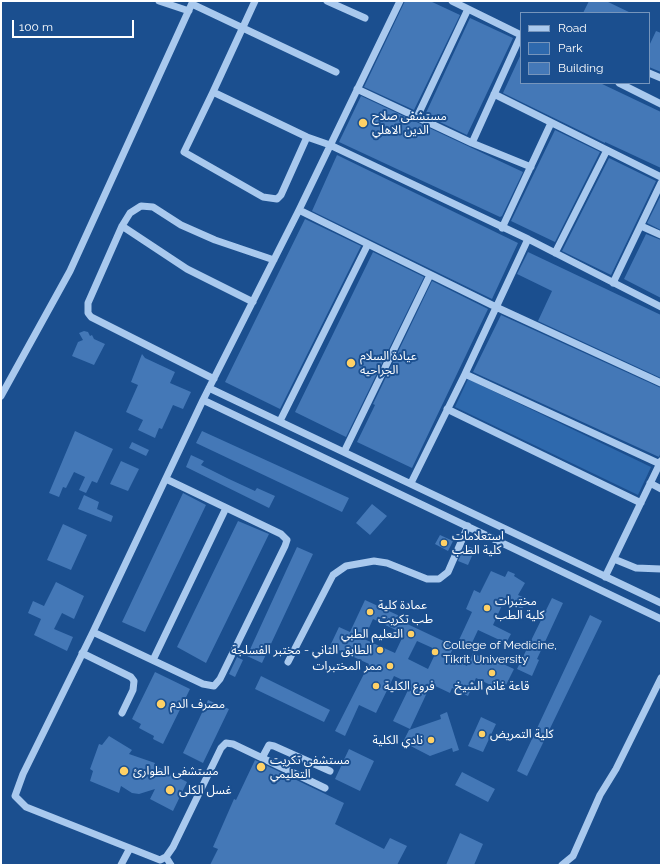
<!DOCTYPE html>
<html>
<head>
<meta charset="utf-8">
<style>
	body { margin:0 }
	#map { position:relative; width:662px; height:866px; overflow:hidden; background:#1b4f8f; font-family:Raleway,sans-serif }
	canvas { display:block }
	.frame { position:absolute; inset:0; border:2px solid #fff; pointer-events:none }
	.legend { position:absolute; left:520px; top:12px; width:130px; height:72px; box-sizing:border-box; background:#1b4f8f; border:1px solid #7695bc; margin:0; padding:5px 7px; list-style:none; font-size:12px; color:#fff }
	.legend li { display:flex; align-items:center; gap:8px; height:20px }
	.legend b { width:20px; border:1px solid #7695bc }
	.scale { position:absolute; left:12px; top:20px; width:122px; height:18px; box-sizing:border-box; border:2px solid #fff; border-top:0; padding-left:5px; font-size:12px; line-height:14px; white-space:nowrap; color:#fff; -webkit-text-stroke:3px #1b4f8f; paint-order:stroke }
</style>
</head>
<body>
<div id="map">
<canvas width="662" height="866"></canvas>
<div class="frame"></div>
<ul class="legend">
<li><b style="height:5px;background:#a9c9ee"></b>Road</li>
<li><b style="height:11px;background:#2e69ad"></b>Park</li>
<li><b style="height:11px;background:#4478b7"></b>Building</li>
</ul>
<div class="scale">100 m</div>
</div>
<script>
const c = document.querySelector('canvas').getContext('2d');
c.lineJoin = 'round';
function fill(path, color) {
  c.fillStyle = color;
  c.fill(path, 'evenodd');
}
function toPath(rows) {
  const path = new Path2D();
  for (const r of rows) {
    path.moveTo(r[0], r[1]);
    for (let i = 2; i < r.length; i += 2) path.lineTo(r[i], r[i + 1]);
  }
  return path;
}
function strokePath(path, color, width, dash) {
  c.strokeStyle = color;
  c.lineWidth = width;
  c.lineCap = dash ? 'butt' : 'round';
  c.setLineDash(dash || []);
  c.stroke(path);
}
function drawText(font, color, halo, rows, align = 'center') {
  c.font = font + ' Raleway,"Noto Sans Arabic",sans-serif';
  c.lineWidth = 4;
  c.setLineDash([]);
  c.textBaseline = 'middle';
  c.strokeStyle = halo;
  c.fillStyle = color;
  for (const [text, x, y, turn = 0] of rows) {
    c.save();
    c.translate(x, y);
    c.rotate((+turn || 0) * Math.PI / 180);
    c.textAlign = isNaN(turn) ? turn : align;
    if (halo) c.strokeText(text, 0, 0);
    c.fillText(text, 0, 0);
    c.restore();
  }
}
fill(toPath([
	[468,379,651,467,638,495,455,407]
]), '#2e69ad');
fill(toPath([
	[405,1,430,1,460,15,414,110,364,87],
	[589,1,606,1,631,13,583,13],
	[470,18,513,38,467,135,425,115],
	[656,31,661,33,661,72,649,67,649,46],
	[521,54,521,83,600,83,661,112,661,168,605,142,605,143,503,93],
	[361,96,523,172,502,216,500,217,339,142],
	[555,130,600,152,555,242,511,221],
	[337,155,518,243,492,299,312,211],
	[609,158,656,181,611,275,562,251],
	[661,195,661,230,647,223],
	[305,219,361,246,280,409,225,382],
	[646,234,661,240,661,298,624,279],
	[373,252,424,277,346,437,295,412],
	[528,252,661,315,661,378,538,321,552,291,517,274],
	[432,281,488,309,412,468,357,442,375,405,373,404],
	[501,315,661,388,661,452,659,457,473,372],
	[84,331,88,332,90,336,92,335,94,339,105,344,94,365,72,356,78,342,83,340,79,333],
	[142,354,145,358,175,372,170,383,191,392,183,409,173,405,162,429,159,428,155,438,138,430,143,420,126,412,138,385,131,382],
	[75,431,113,449,97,483,92,481,86,493,79,490,85,477,74,472,66,488,63,487,59,497,49,493],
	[202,431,349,498,342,512,196,443],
	[132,442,149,450,146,456,129,448],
	[191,455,204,461,201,465,229,479,255,491,257,488,275,496,269,508,186,467],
	[121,461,139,469,128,491,110,484],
	[183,493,206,505,145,632,122,622],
	[84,495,99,502,97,509,113,516,111,522,78,509],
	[372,504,387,516,370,535,356,523],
	[238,521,269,534,206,663,177,647],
	[63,524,87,535,71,570,47,560],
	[440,535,453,541,448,551,435,544],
	[465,545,475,549,468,565,458,561],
	[297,547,313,554,262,663,247,656],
	[491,571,505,577,508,571,515,574,514,576,525,583,518,595,527,599,522,609,504,601,493,625,511,634,506,643,478,630,471,645,459,640,472,612,466,609,474,590,480,593],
	[56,582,84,596,74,619,62,613,54,629,73,637,67,651,34,635,41,619,28,613,33,601,44,606],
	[552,598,563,603,537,659,539,660,532,676,517,669],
	[365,600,404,618,403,622,454,646,449,657,467,666,473,653,487,660,488,657,514,669,503,691,476,678,468,696,452,688,450,693,431,684,410,729,393,721,411,684,394,676,376,713,359,705,345,736,335,731,369,664,330,646,339,627,350,632],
	[373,619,404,634,395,653,364,639],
	[417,641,437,650,428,669,408,659],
	[590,615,602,621,527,776,517,771],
	[237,657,243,660,235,677,229,674],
	[155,672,190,689,163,744,153,739,154,736,139,728,141,724,132,719],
	[261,676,330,710,324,722,255,689],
	[208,700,229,709,203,763,183,753],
	[447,712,459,750,453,752,452,748,430,756,403,742,409,730,441,719,440,715],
	[481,717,496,724,483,752,468,746],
	[109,736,132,750,129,754,155,763,154,765,187,782,173,811,150,799,155,789,139,794,132,793,121,786,119,793,90,781,93,771,90,769,99,744,102,745],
	[349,749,374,761,360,791,335,779],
	[255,760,344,803,335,824,384,849,390,838,407,846,397,865,210,865,218,849,213,847,234,799,236,800],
	[462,772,495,789,488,802,455,785],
	[460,833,483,844,474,865,446,865]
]), '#4478b7');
strokePath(toPath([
	[159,1,189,11],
	[255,1,213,92,307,137,330,145,528,239],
	[327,1,365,18],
	[452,1,521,35],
	[192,4,336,72],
	[649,73,661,78],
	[619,83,661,104],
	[357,89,472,143,531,167],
	[213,92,184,152,263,197,277,199,281,195,307,137],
	[494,94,661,177],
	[417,117,468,9],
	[472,143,521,35],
	[299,210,496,307,661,383],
	[122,226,187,269,253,302],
	[641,226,661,235],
	[502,228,551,123],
	[555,253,607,150],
	[613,283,661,183],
	[465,374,660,464],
	[214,379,91,317,88,313,88,303,122,226,130,213,141,206,153,207,181,225,215,240,274,260],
	[209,388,661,603],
	[1,396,70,271,193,1],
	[203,400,661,619],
	[447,409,641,503],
	[280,421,368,244],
	[344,452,430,275],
	[411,483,465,374,528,239,661,307],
	[650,483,661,489],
	[614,559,636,568,661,569],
	[605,577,661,461],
	[93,632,203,684,214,686,220,679,285,546,287,540,281,534,166,479],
	[82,653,131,677,134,681,133,690,122,713],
	[153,660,226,508],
	[288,662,333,575,346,566,374,561,387,563,427,579,439,579,448,572,468,526],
	[262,758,269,745,274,746,330,771],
	[325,788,233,744,226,743,221,748,173,847,166,857,160,860,26,807,15,796,23,774,93,632,203,400,299,210,400,1],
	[166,857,171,865],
	[121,865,130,848],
	[562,865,573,856,600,795,616,769,661,678]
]), '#a9c9ee', 7);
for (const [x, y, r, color] of [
	[363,123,5,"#ffd166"],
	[351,363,5,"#ffd166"],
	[444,543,4,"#ffd166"],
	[487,608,4,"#ffd166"],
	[370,612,4,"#ffd166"],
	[411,634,4,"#ffd166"],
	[380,650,4,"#ffd166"],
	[435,652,4,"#ffd166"],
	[390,666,4,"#ffd166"],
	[492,673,4,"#ffd166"],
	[376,686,4,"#ffd166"],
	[161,704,5,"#ffd166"],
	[482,734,4,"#ffd166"],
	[431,740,4,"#ffd166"],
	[261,767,5,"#ffd166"],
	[124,771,5,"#ffd166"],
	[170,790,5,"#ffd166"]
]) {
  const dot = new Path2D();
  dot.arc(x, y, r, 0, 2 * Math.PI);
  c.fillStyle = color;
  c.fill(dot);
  strokePath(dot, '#1b4f8f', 1.5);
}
drawText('12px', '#fff', '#1b4f8f', [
	["مستشفى صلاح",372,116],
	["الدين الاهلي",372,130],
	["عيادة السلام",360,356],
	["الجراحيه",360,370],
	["استعلامات",452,536],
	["كلية الطب",452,550],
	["مختبرات",495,601],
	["كلية الطب",495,615],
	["عمادة كلية",378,605],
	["طب تكريت",378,619],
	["التعليم الطبي",403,634,"right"],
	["College of Medicine,",443,645],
	["Tikrit University",443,659],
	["الطابق الثاني - مختبر الفسلجة",372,650,"right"],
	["ممر المختبرات",382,666,"right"],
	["فروع الكلية",384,686],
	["قاعة غانم الشيخ",492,686,"center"],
	["مصرف الدم",170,704],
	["كلية التمريض",490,734],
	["نادي الكلية",423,740,"right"],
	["مستشفى تكريت",270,760],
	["التعليمي",270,774],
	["مستشفى الطوارئ",133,771],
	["غسل الكلى",179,790]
], 'left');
</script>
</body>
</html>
